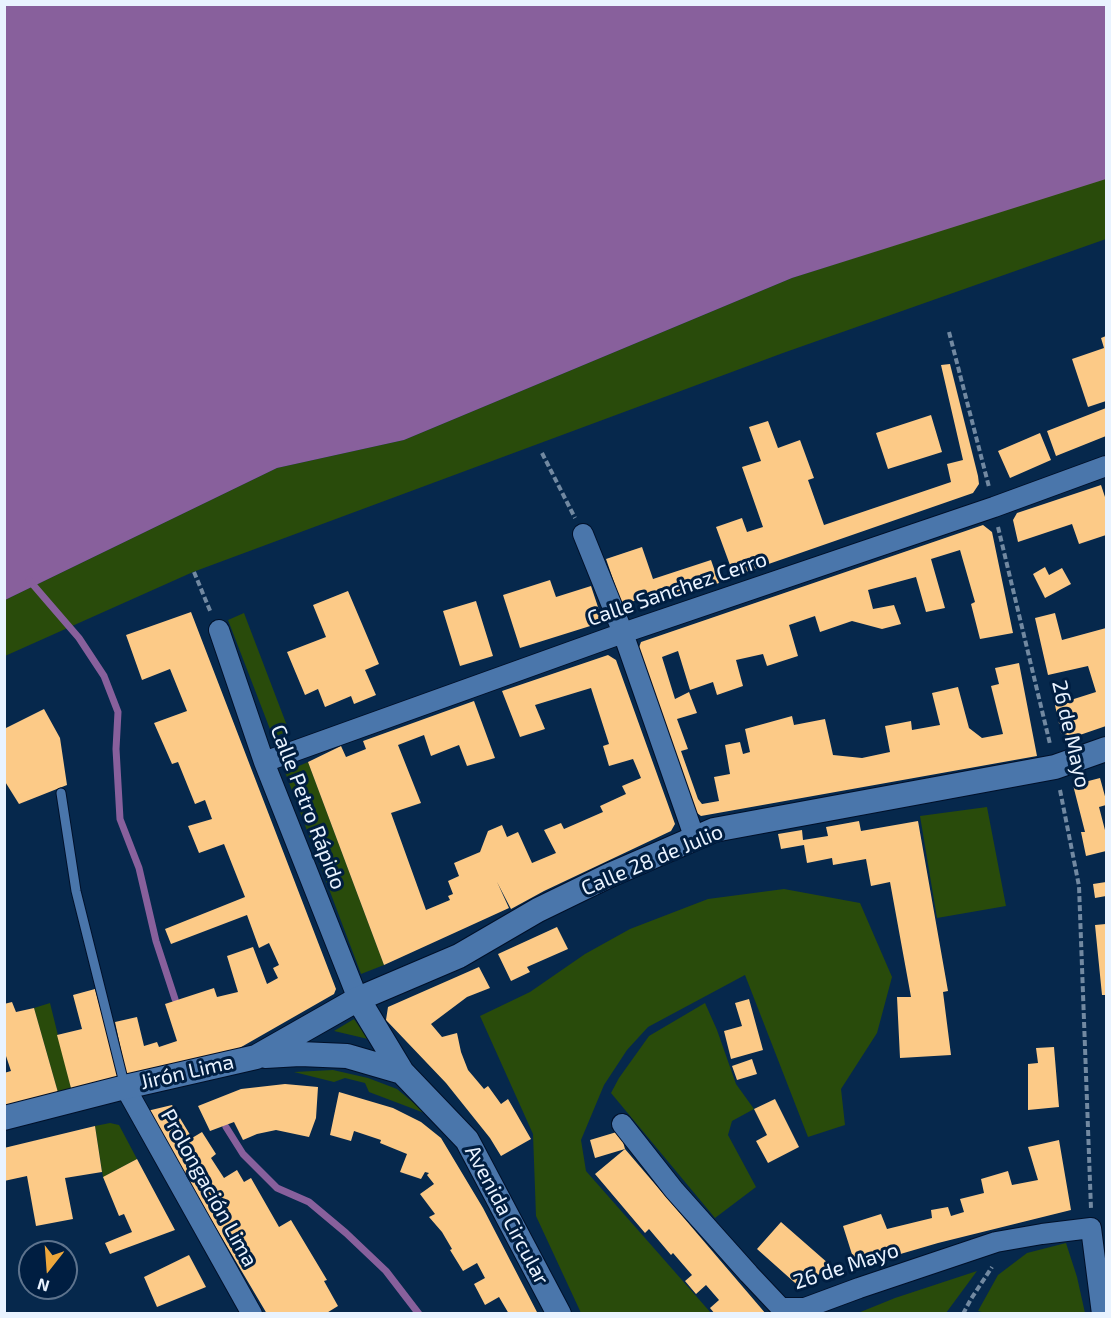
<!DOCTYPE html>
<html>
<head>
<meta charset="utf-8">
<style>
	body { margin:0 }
	#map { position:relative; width:1111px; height:1318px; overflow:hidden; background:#06284c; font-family:"Exo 2",sans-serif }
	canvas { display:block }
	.frame { position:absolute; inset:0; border:6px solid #e9f3ff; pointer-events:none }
	.north { position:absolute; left:18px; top:1240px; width:60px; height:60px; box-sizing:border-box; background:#001e41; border:2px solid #5d738d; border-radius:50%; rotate:197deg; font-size:16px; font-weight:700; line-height:24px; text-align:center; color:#e9f3ff }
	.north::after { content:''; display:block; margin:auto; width:21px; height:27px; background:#eea83c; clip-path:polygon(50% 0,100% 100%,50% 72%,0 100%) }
</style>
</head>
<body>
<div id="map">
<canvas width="1111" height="1318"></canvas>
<div class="frame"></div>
<div class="north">N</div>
</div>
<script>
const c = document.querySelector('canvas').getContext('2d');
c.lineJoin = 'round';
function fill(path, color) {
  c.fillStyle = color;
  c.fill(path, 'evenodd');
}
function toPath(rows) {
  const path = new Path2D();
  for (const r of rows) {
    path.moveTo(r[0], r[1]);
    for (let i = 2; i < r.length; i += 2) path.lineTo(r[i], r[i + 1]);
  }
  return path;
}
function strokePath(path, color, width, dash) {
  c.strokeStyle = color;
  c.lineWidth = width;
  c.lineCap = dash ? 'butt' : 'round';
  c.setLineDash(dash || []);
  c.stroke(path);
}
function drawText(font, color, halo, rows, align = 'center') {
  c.font = font + ' "Exo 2",sans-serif';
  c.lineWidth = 6;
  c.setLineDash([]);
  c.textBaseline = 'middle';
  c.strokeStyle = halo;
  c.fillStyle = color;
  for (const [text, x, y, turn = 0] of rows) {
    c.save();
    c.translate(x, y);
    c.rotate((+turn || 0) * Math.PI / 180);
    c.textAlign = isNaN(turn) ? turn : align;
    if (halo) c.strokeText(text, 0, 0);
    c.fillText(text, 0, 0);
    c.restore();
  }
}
fill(toPath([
	[1106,177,1106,239,783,353,193,572,5,656,5,600,277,468,404,440,792,278],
	[244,613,289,731,273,737,228,620],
	[308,762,384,965,361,974,285,772],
	[987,807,1006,906,937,918,920,816],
	[784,889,860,903,892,977,877,1033,841,1089,845,1125,808,1137,745,975,648,1027,627,1050,604,1085,581,1140,586,1171,711,1313,581,1313,536,1216,533,1134,480,1016,530,992,585,954,630,929,708,899],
	[50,1003,72,1092,59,1096,34,1008],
	[705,1003,717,1030,736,1084,754,1109,732,1121,728,1135,756,1187,715,1218,611,1093,619,1078,649,1036],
	[354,1019,368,1039,334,1031],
	[333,1070,368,1078,397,1089,427,1114,369,1092,365,1083,345,1078,334,1082,294,1072],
	[110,1123,119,1125,137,1159,103,1177,95,1126],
	[1066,1243,1077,1277,1085,1313,989,1314,978,1311,998,1275,1027,1253],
	[977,1271,946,1313,858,1313,895,1298]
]), '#294b0b');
fill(toPath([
	[5,4,1106,5,1106,179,792,278,404,440,277,468,5,600]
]), '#88609c');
strokePath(toPath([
	[29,580,79,638,104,676,118,712,116,749,120,819,139,868,156,941,175,999],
	[226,1127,243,1154,277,1188,309,1202,346,1233,386,1271,419,1314]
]), '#88609c', 7);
fill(toPath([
	[1106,336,1106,401,1088,407,1072,359,1104,348,1101,338],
	[950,364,978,476,979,484,973,493,734,576,716,527,742,518,747,532,763,527,742,467,761,461,749,427,768,421,778,448,800,440,814,478,808,480,824,525,951,482,947,464,963,460,941,365],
	[1106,408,1106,436,1056,456,1047,431],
	[931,415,942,452,888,469,876,433],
	[1040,433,1051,460,1010,478,998,451],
	[1101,485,1106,500,1106,535,1079,544,1072,524,1018,542,1013,520,1017,513],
	[983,525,992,532,1013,633,980,639,971,604,975,602,960,550,931,559,945,608,926,612,916,577,868,590,873,609,894,605,901,624,882,629,852,621,820,632,815,616,789,625,798,656,767,666,763,654,736,660,743,686,717,695,713,682,690,690,678,651,662,657,675,699,689,692,697,713,677,719,688,749,681,751,698,799,702,804,719,801,714,777,730,774,725,745,740,742,743,754,750,752,745,729,792,716,794,725,825,719,833,755,862,758,890,752,885,726,911,721,912,730,940,725,932,693,958,687,969,728,982,738,1003,734,991,686,999,684,995,668,1019,663,1037,756,701,816,692,809,636,656,641,642],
	[642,547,653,579,711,560,719,583,661,602,658,593,622,605,606,559],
	[1045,567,1049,575,1062,568,1071,584,1045,598,1033,574],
	[550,580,556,597,591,586,603,622,520,648,503,595],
	[348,591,379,664,365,670,376,695,354,704,351,696,325,707,318,689,305,695,287,652,326,637,313,605],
	[476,601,493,656,460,666,443,611],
	[191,612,336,989,334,994,236,1050,127,1078,115,1022,137,1017,144,1046,157,1042,159,1047,177,1041,165,1004,214,988,217,997,238,992,227,956,253,947,267,984,278,978,273,968,279,965,269,943,259,948,247,915,171,944,165,929,245,897,224,844,199,853,188,826,212,819,205,800,195,804,178,762,172,764,154,723,187,711,170,669,142,680,126,635],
	[1055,613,1062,640,1106,628,1106,726,1074,737,1061,733,1055,705,1096,692,1088,666,1048,675,1035,618],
	[608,655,616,660,675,824,671,831,544,891,511,909,497,882,509,908,384,965,308,762,341,746,346,757,366,749,363,741,474,701,495,758,467,766,459,745,431,756,424,735,398,745,421,803,391,813,426,910,450,900,448,896,453,894,448,881,459,876,454,863,480,852,488,831,502,825,507,837,518,832,532,863,556,853,544,830,561,823,564,829,603,812,600,806,626,794,622,786,641,778,633,759,609,766,603,746,609,744,591,688,535,705,545,729,520,737,502,691],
	[44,709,60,738,67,785,19,804,4,780,4,729],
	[1100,778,1106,800,1106,805,1099,807,1106,834,1106,851,1086,856,1081,832,1085,832,1073,785],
	[859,821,861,831,918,821,948,991,943,992,951,1055,900,1058,897,997,911,997,890,882,871,886,866,859,833,865,832,858,807,863,804,845,781,849,778,834,802,830,803,840,828,836,826,827],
	[1106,882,1106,896,1095,898,1093,884],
	[1106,924,1106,995,1102,995,1095,925],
	[557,927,568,949,527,967,530,972,511,981,498,954],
	[479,967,490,988,467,997,431,1024,442,1037,457,1033,461,1052,468,1070,484,1089,488,1086,501,1104,508,1099,531,1139,501,1156,490,1138,446,1083,386,1020,388,1007],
	[95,989,120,1080,72,1092,57,1035,82,1029,73,995],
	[749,999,763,1050,731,1059,724,1031,742,1026,735,1003],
	[12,1002,16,1012,34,1008,59,1096,4,1110,4,1073,11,1071,4,1050,4,1004],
	[1054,1047,1059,1107,1028,1110,1028,1064,1038,1063,1036,1048],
	[752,1059,757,1074,737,1080,732,1066],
	[285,1084,318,1087,316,1118,309,1137,276,1130,257,1134,243,1140,234,1122,210,1131,198,1106,241,1089],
	[339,1092,393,1108,421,1122,441,1138,483,1208,538,1314,521,1314,520,1312,509,1314,499,1297,485,1305,474,1284,485,1278,477,1263,463,1271,450,1250,452,1249,442,1232,429,1217,435,1214,420,1194,434,1184,427,1175,429,1173,425,1172,421,1179,400,1172,407,1154,380,1143,381,1140,354,1131,351,1141,330,1135],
	[775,1099,799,1147,768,1163,756,1141,767,1135,754,1109],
	[172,1105,192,1138,202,1132,216,1154,211,1158,224,1178,237,1170,244,1182,251,1178,279,1227,291,1220,327,1280,324,1281,338,1306,325,1314,267,1314,147,1111],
	[95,1126,102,1172,65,1178,73,1219,36,1226,27,1176,4,1181,4,1148],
	[620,1131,625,1149,766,1314,715,1314,710,1308,719,1300,706,1285,696,1294,685,1281,692,1275,673,1253,671,1255,649,1229,645,1233,595,1174,625,1149,595,1158,590,1140],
	[1059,1140,1071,1210,938,1243,856,1267,843,1226,881,1214,887,1229,932,1218,931,1210,948,1207,951,1216,964,1212,960,1199,984,1193,981,1179,1008,1171,1012,1185,1038,1180,1028,1147],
	[137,1159,175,1230,110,1254,105,1243,132,1232,124,1214,119,1216,103,1177],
	[781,1222,829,1264,803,1290,757,1249],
	[189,1255,206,1287,157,1307,144,1277]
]), '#fcca87');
const service = toPath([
	[61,793,76,891,125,1087]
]);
const minor = toPath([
	[583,534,623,633,695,839],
	[219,630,264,762,358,999],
	[264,762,623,633,994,507,1106,466],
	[125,1087,252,1314],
	[622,1124,674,1190,749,1274,781,1308,805,1308,859,1288,996,1242,1042,1234,1091,1228,1102,1314]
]);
const tertiary = toPath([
	[358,999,402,1072],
	[265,1056,300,1054,347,1056,402,1072,467,1140,559,1314],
	[4,1118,125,1087,256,1057,358,999,459,956,538,910,610,875,714,830,1055,767,1106,749]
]);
strokePath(service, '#001029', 11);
strokePath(minor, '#001029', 22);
strokePath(tertiary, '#001029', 26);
strokePath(toPath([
	[949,332,989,487],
	[542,453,575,518],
	[998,527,1050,744],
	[194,572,211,613],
	[1060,790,1079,886,1091,1209],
	[963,1314,971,1299,992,1267]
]), '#7289a1', 4, [6, 3]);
strokePath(service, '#4a76ab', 9);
strokePath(minor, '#4a76ab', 20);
strokePath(tertiary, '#4a76ab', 24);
drawText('21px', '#e9f3ff', '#001e41', [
	["Calle Sanchez Cerro",677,589,-19],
	["26 de Mayo",1071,734,77],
	["Calle Petro Rápido",308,807,69],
	["Calle 28 de Julio",652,860,-23],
	["Jirón Lima",187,1072,-13],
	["Prolongación Lima",209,1188,61],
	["Avenida Circular",507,1215,62],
	["26 de Mayo",846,1266,-18]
]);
</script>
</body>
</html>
